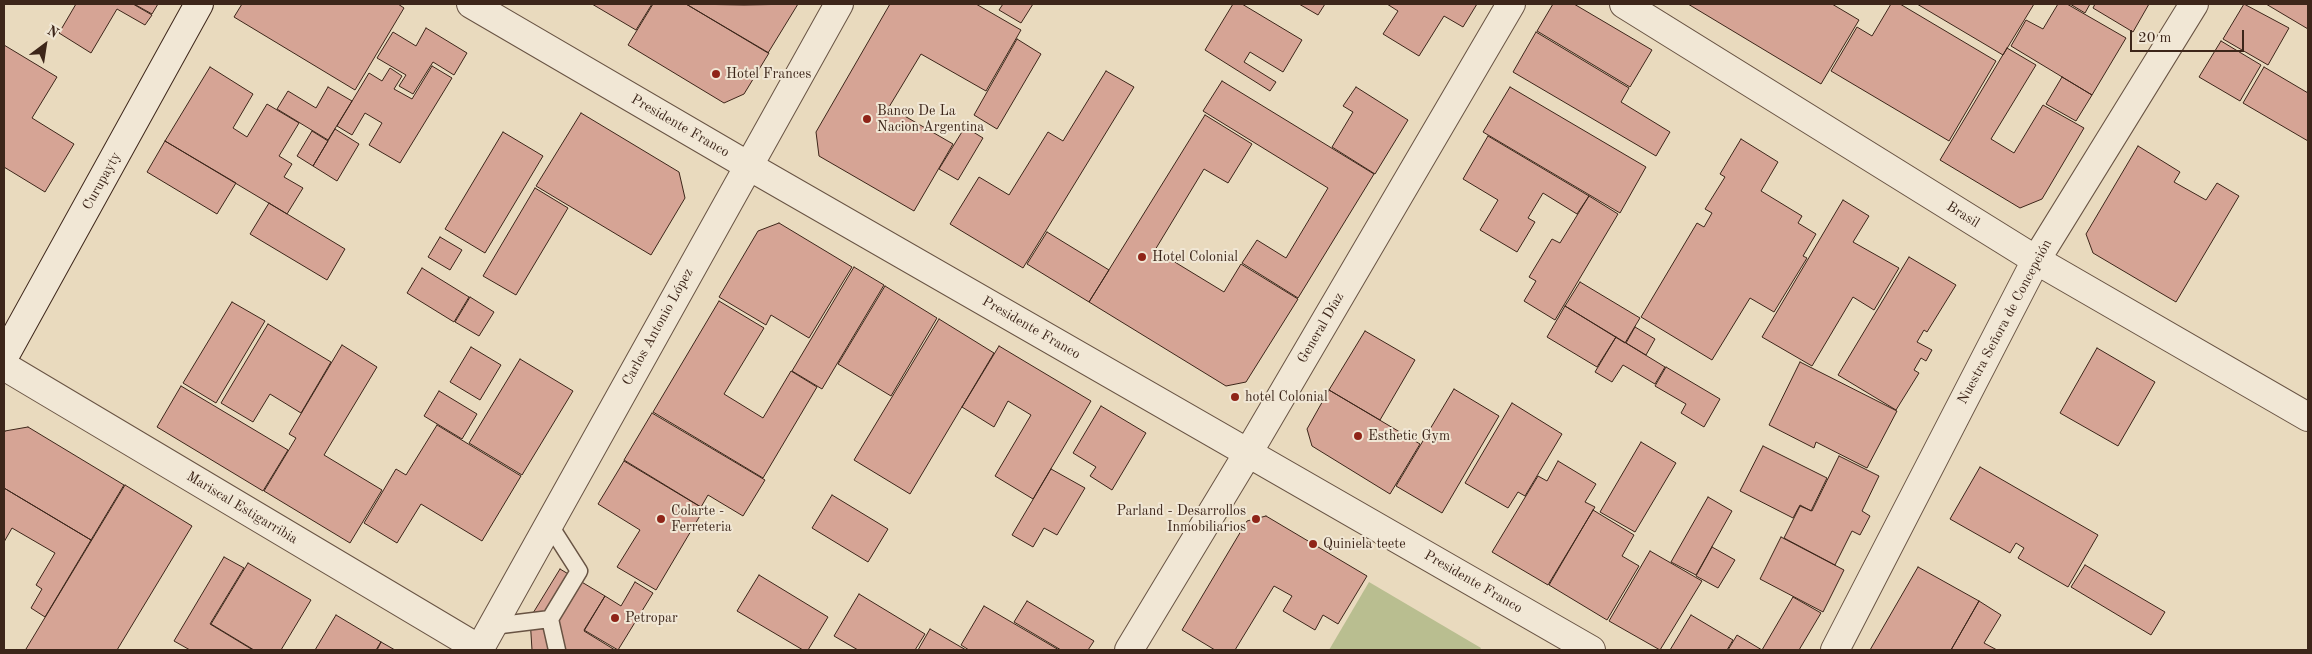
<!DOCTYPE html>
<html>
<head>
<meta charset="utf-8">
<style>
	body { margin:0 }
	#map { position:relative; width:2312px; height:654px; overflow:hidden; background:#e9dabe; font-family:"Old Standard TT",serif }
	canvas { display:block }
	.frame { position:absolute; inset:0; border:5px solid #3d261a; pointer-events:none }
	.north { position:absolute; left:20px; top:20px; width:50px; height:50px; -webkit-text-stroke:4px #f1e7d5; paint-order:stroke; rotate:31deg; font-size:14px; font-weight:700; line-height:20px; text-align:center; color:#3d261a }
	.north::after { content:''; display:block; margin:auto; width:18px; height:22px; background:#3d261a; clip-path:polygon(50% 0,100% 100%,50% 72%,0 100%) }
	.scale { position:absolute; left:2130px; top:30px; width:114px; height:22px; box-sizing:border-box; border:2px solid #3d261a; border-top:0; padding-left:6px; font-size:15px; line-height:18px; white-space:nowrap; color:#3d261a; -webkit-text-stroke:4px #f1e7d5; paint-order:stroke }
</style>
</head>
<body>
<div id="map">
<canvas width="2312" height="654"></canvas>
<div class="frame"></div>
<div class="north">N</div>
<div class="scale">20 m</div>
</div>
<script>
const c = document.querySelector('canvas').getContext('2d');
c.lineJoin = 'round';
function fill(path, color) {
  c.fillStyle = color;
  c.fill(path, 'evenodd');
}
function toPath(rows) {
  const path = new Path2D();
  for (const r of rows) {
    path.moveTo(r[0], r[1]);
    for (let i = 2; i < r.length; i += 2) path.lineTo(r[i], r[i + 1]);
  }
  return path;
}
function strokePath(path, color, width, dash) {
  c.strokeStyle = color;
  c.lineWidth = width;
  c.lineCap = dash ? 'butt' : 'round';
  c.setLineDash(dash || []);
  c.stroke(path);
}
function drawText(font, color, halo, rows, align = 'center') {
  c.font = font + ' "Old Standard TT",serif';
  c.lineWidth = 4;
  c.setLineDash([]);
  c.textBaseline = 'middle';
  c.strokeStyle = halo;
  c.fillStyle = color;
  for (const [text, x, y, turn = 0] of rows) {
    c.save();
    c.translate(x, y);
    c.rotate((+turn || 0) * Math.PI / 180);
    c.textAlign = isNaN(turn) ? turn : align;
    if (halo) c.strokeText(text, 0, 0);
    c.fillText(text, 0, 0);
    c.restore();
  }
}
fill(toPath([
	[1369,582,1481,648,1480,650,1329,650]
]), '#b9be90');
const building = toPath([
	[76,4,133,4,152,15,145,25,117,9,91,53,59,33,76,4],
	[134,4,158,4,152,14,134,4],
	[242,4,398,4,404,8,355,90,234,17,242,4],
	[592,4,652,4,636,30,592,4],
	[653,4,686,4,769,53,744,94,724,103,628,45,653,4],
	[686,4,744,5,798,4,768,53,686,4],
	[890,4,976,4,1021,30,986,91,921,54,889,107,953,144,914,211,819,156,816,132,890,4],
	[1003,4,1033,4,1021,23,999,10,1003,4],
	[1233,4,1242,4,1302,40,1283,72,1250,52,1244,62,1276,82,1270,91,1205,50,1233,4],
	[1299,4,1325,4,1318,15,1299,4],
	[1387,4,1477,4,1463,27,1444,16,1419,56,1383,34,1398,11,1387,4],
	[1553,4,1574,4,1652,50,1630,87,1537,31,1553,4],
	[1688,4,1832,4,1859,20,1821,84,1688,4],
	[1891,4,1900,4,1996,61,1949,141,1831,71,1857,27,1872,36,1891,4],
	[1917,4,2034,4,2003,55,1917,4],
	[2058,4,2067,4,2126,38,2092,95,2011,46,2026,20,2043,29,2058,4],
	[2070,4,2090,4,2085,13,2070,4],
	[2095,4,2149,4,2133,32,2093,8,2095,4],
	[2244,4,2289,28,2268,65,2223,39,2244,4],
	[2266,4,2308,4,2308,29,2266,4],
	[426,28,467,53,454,75,433,62,413,94,399,86,406,75,377,58,393,32,416,46,426,28],
	[1536,32,1629,88,1621,102,1670,132,1656,156,1513,72,1536,32],
	[1017,39,1041,54,997,129,974,115,1017,39],
	[2221,41,2261,65,2240,101,2199,77,2221,41],
	[4,45,57,77,32,118,74,144,45,192,4,167,4,45],
	[2007,48,2036,65,1991,139,2014,153,2043,105,2084,128,2042,199,2020,208,1940,160,2007,48],
	[432,66,452,78,400,163,369,145,382,123,365,113,352,135,337,126,369,73,382,81,390,68,402,76,394,89,412,99,432,66],
	[210,67,253,94,233,128,247,137,267,104,299,123,279,156,292,164,284,177,303,188,287,214,165,141,210,67],
	[2264,67,2308,93,2308,141,2243,103,2264,67],
	[1106,71,1134,87,1023,268,950,224,979,177,1009,195,1048,132,1063,141,1106,71],
	[2062,77,2092,95,2076,121,2046,104,2062,77],
	[1222,81,1374,174,1298,298,1242,263,1257,240,1286,258,1328,188,1203,111,1222,81],
	[328,87,352,101,328,140,277,109,288,91,316,108,328,87],
	[1356,87,1408,120,1375,174,1332,147,1353,112,1343,106,1356,87],
	[1510,87,1646,167,1620,213,1483,132,1510,87],
	[581,113,679,172,685,198,651,255,536,186,581,113],
	[1205,115,1252,144,1228,183,1204,169,1155,250,1224,292,1241,264,1298,299,1246,382,1226,386,1089,302,1205,115],
	[965,127,983,138,958,180,939,169,965,127],
	[335,129,359,144,337,181,313,166,335,129],
	[312,131,328,141,313,166,297,156,312,131],
	[503,132,543,156,485,253,445,229,503,132],
	[1488,136,1589,196,1577,214,1543,193,1528,218,1535,222,1517,252,1480,230,1498,200,1463,179,1488,136],
	[1741,139,1778,162,1761,191,1802,216,1798,223,1816,234,1803,256,1807,258,1774,312,1750,298,1712,360,1641,317,1697,223,1704,227,1712,213,1705,209,1725,177,1720,174,1741,139],
	[165,141,236,183,217,214,147,172,165,141],
	[2138,146,2180,172,2174,182,2206,200,2217,183,2239,196,2176,302,2093,253,2086,234,2138,146],
	[535,188,568,208,516,295,483,276,535,188],
	[1589,196,1618,214,1555,320,1524,301,1536,281,1529,277,1552,239,1560,243,1589,196],
	[1843,200,1869,216,1853,242,1899,268,1874,310,1853,297,1812,366,1762,337,1843,200],
	[269,203,345,249,327,280,250,234,269,203],
	[779,223,852,267,809,338,771,315,766,325,719,297,758,231,779,223],
	[1047,232,1109,270,1089,302,1027,264,1047,232],
	[440,237,462,250,450,270,428,257,440,237],
	[1909,257,1956,285,1927,332,1924,330,1917,342,1932,350,1926,361,1921,358,1914,370,1919,373,1896,410,1838,375,1909,257],
	[854,267,884,285,822,389,792,371,854,267],
	[422,268,469,297,454,322,407,293,422,268],
	[1580,282,1640,318,1625,343,1565,306,1580,282],
	[885,286,937,318,891,396,838,364,885,286],
	[470,297,494,312,479,336,455,322,470,297],
	[719,301,764,328,724,394,763,418,791,371,817,387,763,478,653,412,719,301],
	[232,302,265,321,216,403,183,383,232,302],
	[1565,306,1616,337,1597,367,1547,337,1565,306],
	[939,319,994,353,910,494,854,460,939,319],
	[268,324,331,362,301,413,270,394,253,422,221,403,268,324],
	[1635,327,1655,339,1646,355,1626,343,1635,327],
	[1365,331,1415,360,1380,420,1329,390,1365,331],
	[1616,337,1665,367,1655,384,1623,365,1612,382,1595,372,1616,337],
	[342,345,377,367,324,455,382,490,350,543,264,491,296,438,289,434,342,345],
	[999,346,1091,401,1033,499,995,476,1031,415,1008,401,994,427,962,407,999,346],
	[471,347,501,365,480,400,450,382,471,347],
	[2097,348,2155,382,2118,446,2060,413,2097,348],
	[520,359,573,391,522,475,469,443,520,359],
	[1800,362,1897,411,1867,468,1816,442,1814,448,1769,425,1800,362],
	[1666,367,1720,399,1704,427,1681,413,1686,404,1655,386,1666,367],
	[181,386,288,450,263,491,157,427,181,386],
	[1454,389,1499,416,1442,513,1396,486,1454,389],
	[1329,390,1420,444,1390,494,1312,446,1307,429,1329,390],
	[439,391,477,414,462,439,424,416,439,391],
	[1512,403,1562,434,1525,496,1518,492,1508,508,1465,483,1512,403],
	[1101,406,1146,433,1112,490,1090,476,1096,467,1073,453,1101,406],
	[652,413,765,480,743,516,708,495,701,507,624,460,652,413],
	[437,425,521,476,482,541,421,504,397,543,364,523,396,469,406,475,437,425],
	[28,427,124,485,91,540,4,488,4,434,5,431,28,427],
	[1641,442,1676,463,1635,532,1600,512,1641,442],
	[1763,446,1827,478,1811,511,1800,505,1793,518,1740,491,1763,446],
	[1839,456,1879,476,1862,511,1870,516,1860,535,1852,531,1835,565,1784,538,1800,506,1812,511,1839,456],
	[624,461,704,509,656,590,617,567,640,530,598,504,624,461],
	[1558,461,1596,484,1585,502,1595,507,1548,585,1492,552,1538,476,1547,481,1558,461],
	[1980,467,2098,535,2068,587,2018,558,2024,548,2016,543,2010,553,1950,519,1980,467],
	[1051,469,1085,488,1057,535,1044,528,1033,547,1012,535,1051,469],
	[125,485,192,526,117,650,28,650,26,649,125,485],
	[4,488,91,540,45,617,31,608,42,589,36,585,55,553,12,528,4,542,4,488],
	[832,495,888,529,868,562,812,528,832,495],
	[1708,497,1732,511,1696,575,1671,562,1708,497],
	[1593,510,1634,535,1622,556,1639,566,1607,620,1549,585,1593,510],
	[1266,516,1367,576,1338,624,1323,615,1315,630,1283,611,1292,596,1274,586,1235,650,1215,650,1182,630,1247,521,1266,516],
	[1781,537,1844,570,1823,612,1760,579,1781,537],
	[1712,547,1735,560,1718,588,1696,576,1712,547],
	[1650,551,1702,581,1660,650,1609,621,1650,551],
	[224,557,244,568,210,624,253,650,190,650,174,641,224,557],
	[248,563,311,600,281,650,254,650,211,624,248,563],
	[2085,565,2165,612,2151,635,2071,587,2085,565],
	[1918,567,1979,601,1951,650,1870,650,1918,567],
	[560,569,605,596,584,631,615,650,532,650,530,618,560,569],
	[759,575,828,617,808,650,803,650,737,611,759,575],
	[635,582,653,593,618,650,584,630,605,596,621,606,635,582],
	[859,594,925,634,915,650,858,650,834,636,859,594],
	[1793,597,1821,613,1799,650,1728,650,1737,635,1762,650,1793,597],
	[1027,601,1094,641,1088,650,1061,650,1014,622,1027,601],
	[1979,601,2001,615,1984,643,1997,650,1951,650,1979,601],
	[984,606,1059,650,969,650,961,645,984,606],
	[336,615,381,642,376,650,315,650,336,615],
	[1691,615,1733,640,1727,650,1670,650,1691,615],
	[930,629,966,650,918,650,930,629],
	[381,642,395,650,377,650,381,642]
]);
fill(building, '#d6a495');
strokePath(building, '#3d261a', 1);
const lane = toPath([
	[550,619,557,650],
	[493,626,550,619,579,571,549,524]
]);
const street = toPath([
	[471,4,747,165,1591,650],
	[1624,4,2036,260,2308,417],
	[4,366,481,650],
	[479,650,839,4],
	[1129,650,1248,453,1511,4],
	[1835,650,2036,260,2194,4]
]);
const secondary = toPath([
	[4,357,199,4]
]);
strokePath(lane, '#685343', 19);
strokePath(street, '#685343', 30);
strokePath(secondary, '#3d261a', 30);
strokePath(lane, '#f1e7d5', 16);
strokePath(street, '#f1e7d5', 28);
strokePath(secondary, '#f1e7d5', 28);
for (const [x, y, r, color] of [
	[716,74,5,"#8f2418"],
	[867,119,5,"#8f2418"],
	[1142,257,5,"#8f2418"],
	[1235,397,5,"#8f2418"],
	[1358,436,5,"#8f2418"],
	[661,519,5,"#8f2418"],
	[1256,519,5,"#8f2418"],
	[1313,544,5,"#8f2418"],
	[615,618,5,"#8f2418"]
]) {
  const dot = new Path2D();
  dot.arc(x, y, r, 0, 2 * Math.PI);
  c.fillStyle = color;
  c.fill(dot);
  strokePath(dot, '#f1e7d5', 2);
}
drawText('14px', '#3d261a', '#f1e7d5', [
	["Hotel Frances",726,74],
	["Banco De La",877,111],
	["Nacion Argentina",877,127],
	["Hotel Colonial",1152,257],
	["hotel Colonial",1245,397],
	["Esthetic Gym",1368,436],
	["Colarte -",671,511],
	["Ferreteria",671,527],
	["Parland - Desarrollos",1246,511,"right"],
	["Inmobiliarios",1246,527,"right"],
	["Quiniela teete",1323,544],
	["Petropar",625,618]
], 'left');
drawText('14px', '#3d261a', '#f1e7d5', [
	["Presidente Franco",680,126,30],
	["Curupayty",102,181,-61],
	["Brasil",1963,215,32],
	["Nuestra Señora de Concepción",2005,322,-62],
	["Carlos Antonio López",658,327,-61],
	["Presidente Franco",1031,328,30],
	["General Díaz",1321,328,-60],
	["Mariscal Estigarribia",242,508,31],
	["Presidente Franco",1473,582,30]
]);
</script>
</body>
</html>
